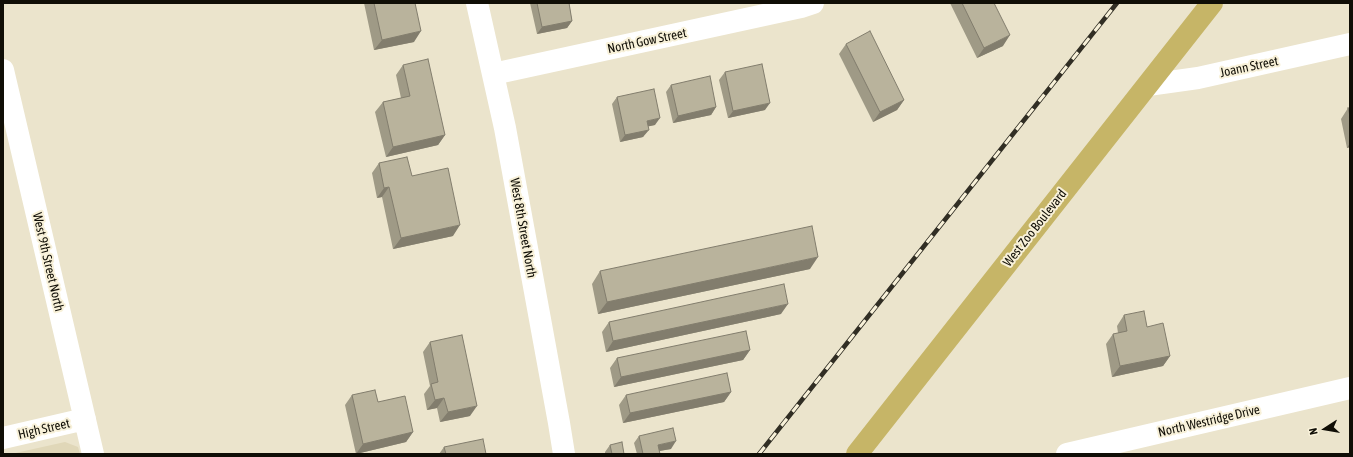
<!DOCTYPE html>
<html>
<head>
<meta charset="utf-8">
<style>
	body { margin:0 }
	#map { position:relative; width:1353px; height:457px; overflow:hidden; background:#ebe4cc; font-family:"Asap Condensed",sans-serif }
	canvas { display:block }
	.frame { position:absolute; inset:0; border:4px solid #100e06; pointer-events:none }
	.north { position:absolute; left:1305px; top:409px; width:40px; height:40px; -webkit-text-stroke:3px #f8f1d9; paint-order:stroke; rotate:258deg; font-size:11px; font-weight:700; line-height:16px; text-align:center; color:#100e06 }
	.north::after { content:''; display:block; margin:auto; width:14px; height:18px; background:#100e06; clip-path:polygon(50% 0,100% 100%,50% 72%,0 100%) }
</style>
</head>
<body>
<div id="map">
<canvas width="1353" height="457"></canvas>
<div class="frame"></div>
<div class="north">N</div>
</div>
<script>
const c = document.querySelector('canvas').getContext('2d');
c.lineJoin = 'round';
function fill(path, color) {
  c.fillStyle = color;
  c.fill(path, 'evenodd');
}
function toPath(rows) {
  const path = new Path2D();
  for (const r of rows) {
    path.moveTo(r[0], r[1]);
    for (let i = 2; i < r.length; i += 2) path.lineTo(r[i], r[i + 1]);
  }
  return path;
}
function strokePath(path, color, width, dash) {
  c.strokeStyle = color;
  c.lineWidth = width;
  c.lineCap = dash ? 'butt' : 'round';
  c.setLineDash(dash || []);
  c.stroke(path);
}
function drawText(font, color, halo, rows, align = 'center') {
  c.font = font + ' "Asap Condensed",sans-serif';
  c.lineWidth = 4;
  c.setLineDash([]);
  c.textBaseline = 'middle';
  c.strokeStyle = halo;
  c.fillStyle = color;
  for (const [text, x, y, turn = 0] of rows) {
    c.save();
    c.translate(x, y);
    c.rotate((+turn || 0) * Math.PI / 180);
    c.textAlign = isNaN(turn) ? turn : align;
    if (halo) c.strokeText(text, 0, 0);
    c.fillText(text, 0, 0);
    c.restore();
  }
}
fill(toPath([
	[65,442,78,447,80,454,11,454]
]), '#e0d7b8');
strokePath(toPath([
	[477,3,505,128,559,423,564,454],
	[3,70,93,454],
	[493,74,801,7,813,3],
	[1148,85,1198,78,1350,44],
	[3,438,85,419],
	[1067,454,1350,388]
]), '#fff', 22);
strokePath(toPath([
	[857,454,1212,3]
]), '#c6b567', 22);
const rail = toPath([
	[759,454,1117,3]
]);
strokePath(rail, '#312e24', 4.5);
strokePath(rail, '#f8f1d9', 3, [9]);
fill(toPath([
	[364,3,415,3,414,42,374,50],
	[530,3,569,3,572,21,567,28,537,34],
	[950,3,994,3,1003,46,977,58],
	[846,44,904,100,897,110,873,122,839,54],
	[403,65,445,135,438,145,386,157,375,112,383,102,401,98,396,75],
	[725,72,765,110,728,118,719,80],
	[671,85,716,107,711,115,673,123,666,92],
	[617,97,655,125,648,126,643,137,620,142,612,104],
	[1348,108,1350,108,1350,147,1347,148,1341,119],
	[379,163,412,176,453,236,393,249,382,197,377,198,372,173],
	[810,269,598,314,592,284,600,271],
	[781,314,606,352,602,332,609,322],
	[1124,315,1147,327,1170,356,1163,366,1112,377,1106,344,1113,334,1118,333,1117,326],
	[430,342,470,416,440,422,437,408,427,410,424,394,430,386,423,352],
	[750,350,743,360,614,387,610,368,617,358],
	[731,392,724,402,623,423,619,405,626,395],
	[352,395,378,402,413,432,406,442,356,454,345,405],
	[639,436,671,449,659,451,660,454,637,454,634,443],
	[610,445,624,454,605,454,605,452],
	[444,447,486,454,439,454]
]), '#9f9a86');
fill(toPath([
	[572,21,567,28,537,34,542,27],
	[421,31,414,42,374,50,382,40],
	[1010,35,1003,46,977,58,984,48],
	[904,100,897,110,873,122,880,112],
	[770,103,765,110,728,118,733,111],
	[716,107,711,115,673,123,678,116],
	[660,118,655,125,641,128,647,121],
	[649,130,643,137,620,142,625,135],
	[445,135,438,145,386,157,393,147],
	[1350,143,1350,147,1347,148],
	[389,187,382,197,377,198,384,188],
	[460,225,453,236,393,249,401,238],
	[818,257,810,269,598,314,607,302],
	[788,304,781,314,606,352,613,341],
	[750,350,743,360,614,387,621,377],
	[1170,356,1163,366,1112,377,1120,366],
	[731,392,724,402,623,423,630,413],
	[444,398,437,408,427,410,435,400],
	[477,406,470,416,440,422,448,412],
	[413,432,406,442,356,454,363,444],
	[676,441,671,449,653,452,658,445]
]), '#827d6d');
const building = toPath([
	[374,3,415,3,421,31,382,40,374,3],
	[537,3,569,3,572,21,542,27,537,3],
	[962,3,994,3,1010,35,984,48,962,3],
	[870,31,904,100,880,112,846,44,870,31],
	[428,59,445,135,393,147,383,102,410,96,403,65,428,59],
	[762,64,770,103,733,111,725,72,762,64],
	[710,76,716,107,678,116,671,85,710,76],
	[654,89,660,118,647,121,649,130,625,135,617,97,654,89],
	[1348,108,1350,108,1350,116,1348,108],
	[407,157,412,176,448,168,460,225,401,238,389,187,384,188,379,163,407,157],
	[812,226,818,257,607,302,600,271,812,226],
	[784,284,788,304,613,341,609,322,784,284],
	[1144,311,1147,327,1163,323,1170,356,1120,366,1113,334,1127,331,1124,315,1144,311],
	[746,331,750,350,621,377,617,358,746,331],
	[462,335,477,406,448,412,444,398,435,400,431,384,438,382,430,342,462,335],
	[727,373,731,392,630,413,626,395,727,373],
	[375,390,378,402,405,396,413,432,363,444,352,395,375,390],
	[673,428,676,441,658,445,660,454,643,454,639,436,673,428],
	[483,439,486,454,446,454,444,447,483,439],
	[622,442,624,454,612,454,610,445,622,442]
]);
fill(building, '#b9b39c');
strokePath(building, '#827d6d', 1);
drawText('13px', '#100e06', '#f8f1d9', [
	["North Gow Street",647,41,-12],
	["Joann Street",1249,67,-12],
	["West 8th Street North",523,228,80],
	["West Zoo Boulevard",1035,228,-52],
	["West 9th Street North",48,262,77],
	["North Westridge Drive",1209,421,-13],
	["High Street",44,429,-13]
]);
</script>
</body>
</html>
